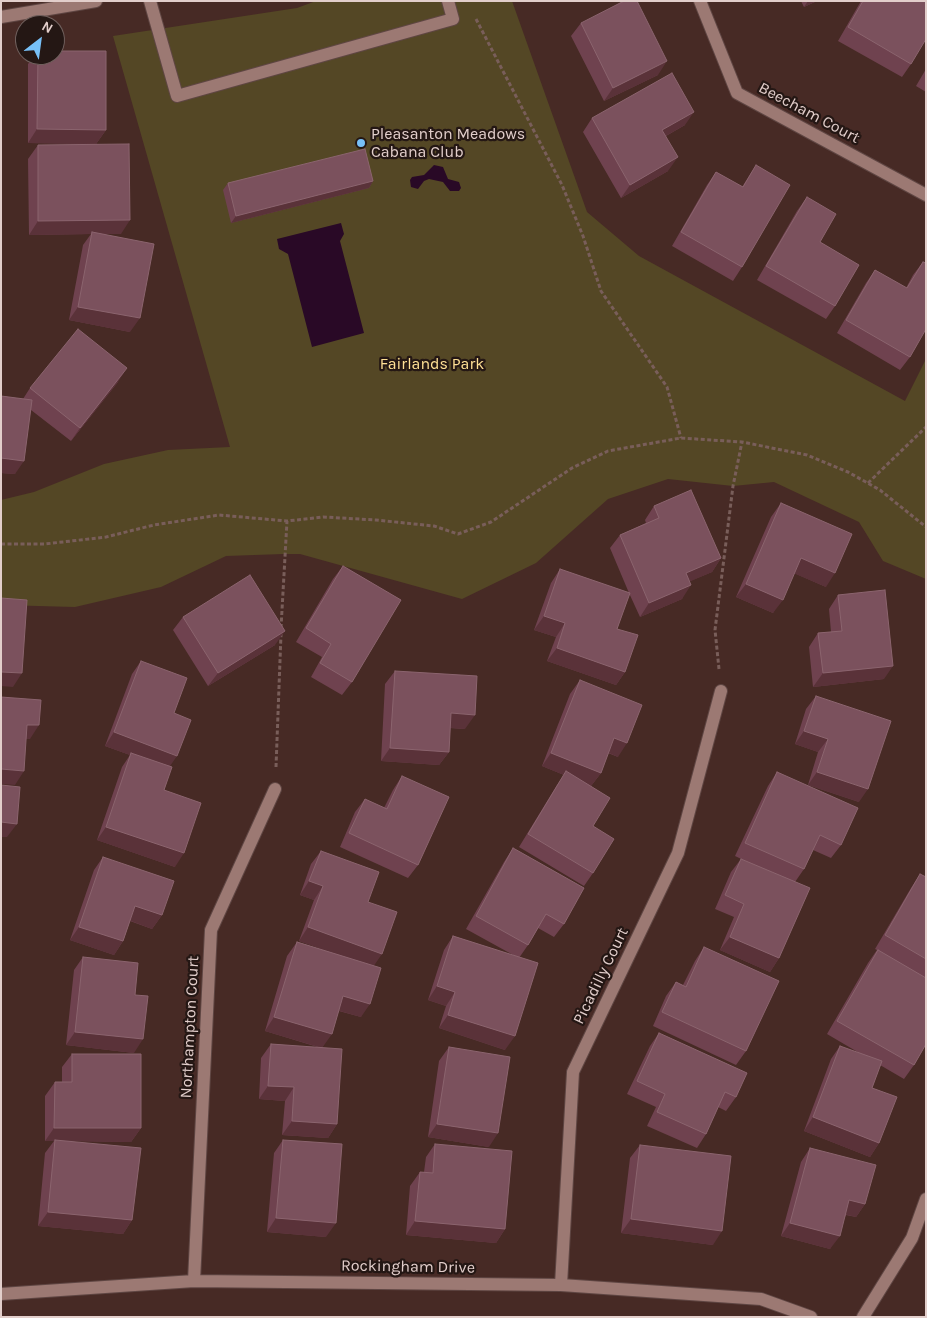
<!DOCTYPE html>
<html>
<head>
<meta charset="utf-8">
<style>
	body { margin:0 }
	#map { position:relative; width:927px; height:1318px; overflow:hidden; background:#472a25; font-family:Karla,sans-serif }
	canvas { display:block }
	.frame { position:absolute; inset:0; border:2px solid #e2cecb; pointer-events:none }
	.north { position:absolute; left:15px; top:15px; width:50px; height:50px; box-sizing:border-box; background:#241714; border:1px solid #70605d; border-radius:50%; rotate:30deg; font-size:14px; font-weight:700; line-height:20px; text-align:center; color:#e2cecb }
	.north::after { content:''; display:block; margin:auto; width:18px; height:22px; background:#77c0f7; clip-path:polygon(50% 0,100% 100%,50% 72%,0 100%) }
</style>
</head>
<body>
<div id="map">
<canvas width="927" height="1318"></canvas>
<div class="frame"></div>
<div class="north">N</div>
</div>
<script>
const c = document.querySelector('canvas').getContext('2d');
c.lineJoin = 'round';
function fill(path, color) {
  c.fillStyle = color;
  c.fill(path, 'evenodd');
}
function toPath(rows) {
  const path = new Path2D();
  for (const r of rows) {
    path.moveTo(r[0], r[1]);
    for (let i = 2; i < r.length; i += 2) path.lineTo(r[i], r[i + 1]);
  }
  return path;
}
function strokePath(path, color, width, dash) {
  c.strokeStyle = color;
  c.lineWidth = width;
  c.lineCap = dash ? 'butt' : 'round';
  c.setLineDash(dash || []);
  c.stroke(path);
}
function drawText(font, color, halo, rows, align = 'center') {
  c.font = font + ' Karla,sans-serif';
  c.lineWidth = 4.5;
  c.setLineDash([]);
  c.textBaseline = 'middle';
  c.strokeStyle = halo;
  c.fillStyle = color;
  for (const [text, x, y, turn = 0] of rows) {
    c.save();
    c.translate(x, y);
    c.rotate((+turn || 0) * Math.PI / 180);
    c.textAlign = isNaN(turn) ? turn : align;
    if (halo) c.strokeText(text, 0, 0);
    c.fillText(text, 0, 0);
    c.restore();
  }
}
fill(toPath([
	[316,1,512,1,587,212,639,256,905,401,926,359,926,579,883,561,859,522,774,482,733,486,668,479,608,499,536,563,462,599,300,554,283,554,226,556,161,587,75,607,1,605,1,500,34,492,104,464,168,450,230,447,113,36,297,8]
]), '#544725');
fill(toPath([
	[434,165,443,167,448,179,459,182,461,188,459,191,450,191,443,182,429,179,424,181,418,189,411,187,410,180,412,177,424,175],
	[341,223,344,234,340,241,364,333,312,347,288,254,279,249,277,239]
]), '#290926');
const lane = toPath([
	[150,1,177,96,453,19,448,1]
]);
const street = toPath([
	[700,1,737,93,926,195],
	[1,17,96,1],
	[194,1281,211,930,275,789],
	[561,1285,573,1072,678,853,721,691],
	[1,1294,194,1281,561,1285,761,1299,811,1317],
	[863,1317,912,1238,926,1199]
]);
strokePath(lane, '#5f4643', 14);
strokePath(street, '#5f4643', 14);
strokePath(toPath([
	[476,19,562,185,583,236,601,291,667,387,681,438],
	[868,483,926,427],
	[1,544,45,544,106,537,154,525,219,515,287,521,323,517,376,520,434,526,458,534,491,522,572,468,608,451,681,438,742,442,807,455,848,472,880,490,926,527],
	[281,628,287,521],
	[719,669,715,630,733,486,742,442],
	[276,767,281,634]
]), '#795e5a', 3, [4, 2.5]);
strokePath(lane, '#9c7973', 12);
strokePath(street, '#9c7973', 12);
fill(toPath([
	[801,1,817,1,804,7],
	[861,1,926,1,911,64,902,77,838,41],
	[581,23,658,75,604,101,571,36],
	[35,55,55,55,106,130,96,144,28,143,28,64],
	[926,69,926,92,916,86],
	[592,118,685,125,666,136,668,171,621,198,583,132],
	[38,145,121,234,105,234,130,332,69,320,83,245,91,234,29,235,28,159],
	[756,165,742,267,733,281,672,246,707,185,716,172,742,187],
	[373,181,369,188,231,223,223,190,228,183],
	[807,197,820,242,835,306,826,319,757,280,797,211],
	[923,262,910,357,900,370,837,333,866,283,875,270,906,288,913,275],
	[118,382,71,441,31,410,15,474,1,473,1,396,23,399,30,388],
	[781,503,826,587,794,573,773,613,736,597,771,517],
	[654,506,721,558,712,572,690,581,682,599,640,617,629,593,617,629,625,672,616,685,547,661,556,637,534,630,551,583,560,569,629,593,610,548,620,535,646,523,645,520],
	[343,566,352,682,342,695,311,677,322,657,296,642,333,579],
	[838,595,884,679,813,687,809,647,818,633,831,632,829,609],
	[183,617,275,645,208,686,173,630],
	[141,661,174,713,170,766,164,790,175,867,97,840,122,767,130,755,105,746,132,674],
	[395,671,465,729,450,728,449,752,439,765,381,761,385,684],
	[580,680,618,757,608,753,601,773,591,786,589,785,593,826,593,873,584,886,519,847,557,785,564,775,542,766,570,694],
	[816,696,859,802,808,785,818,752,795,744,806,709],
	[777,772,841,845,831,858,813,850,804,869,795,882,779,958,770,972,720,950,734,917,715,909,731,872,741,859,754,865,735,856,768,786],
	[402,776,418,865,408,878,340,847,355,812,365,799,384,808,393,790],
	[513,848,564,924,554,937,538,928,528,945,519,958,505,1050,439,1028,446,1006,428,1000,444,950,453,936,515,956,466,929,504,862],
	[321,851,368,902,374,966,361,1017,339,1011,322,1048,337,1124,328,1138,282,1135,285,1101,259,1099,261,1058,271,1044,321,1048,265,1031,287,956,297,942,340,955,299,941,314,900,300,895,311,864],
	[103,857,162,915,152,929,130,921,123,941,114,955,70,940,94,870],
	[920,874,926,877,926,1044,914,1065,904,1079,880,1065,872,1088,879,1143,870,1157,804,1131,831,1059,840,1046,861,1054,827,1034,868,963,877,950,875,949,911,888],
	[704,947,746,1051,736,1065,653,1026,666,996,676,982,683,985,695,961],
	[83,957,135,995,134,1053,66,1045,74,970],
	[659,1033,736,1097,726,1111,718,1107,706,1134,697,1148,647,1126,656,1107,627,1094,650,1046],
	[449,1047,489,1147,428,1137,439,1061],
	[72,1054,141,1128,131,1142,72,1141,132,1220,123,1234,38,1226,45,1153,54,1141,45,1141,45,1096,55,1082,62,1082,62,1067],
	[283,1140,326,1237,267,1232,274,1153],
	[435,1144,505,1229,496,1243,406,1235,410,1186,420,1172,424,1172,426,1157],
	[640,1145,713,1245,621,1233,630,1158],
	[810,1148,865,1204,856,1217,846,1215,830,1249,781,1236,801,1162]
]), '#6f424f');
fill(toPath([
	[808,1,817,1,804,7],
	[667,61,658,75,604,101,613,88],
	[694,112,685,125,653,143,662,130],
	[37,129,106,130,96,144,28,143],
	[678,157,668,171,621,198,630,185],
	[373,181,369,188,231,223,236,216],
	[130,220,121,234,92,234,92,232,91,234,29,235,38,221],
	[78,307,140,318,130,332,69,320],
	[127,368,118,382,71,441,80,428],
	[1,458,24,461,15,474,1,473],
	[721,558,712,572,677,587,686,573],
	[801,558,835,573,826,587,791,572],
	[746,584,783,600,773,613,736,597],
	[691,585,682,599,640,617,649,603],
	[544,616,565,623,556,637,534,630],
	[285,631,275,645,208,686,218,673],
	[557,648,625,672,616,685,547,661],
	[893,666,884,679,813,687,823,673],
	[1,672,22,673,13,687,1,686],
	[451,713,475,715,465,729,441,727],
	[27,725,39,725,30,739,18,739],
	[804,731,828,739,818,752,795,744],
	[114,732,177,756,168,769,131,753,130,755,105,746],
	[614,738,627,743,618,757,605,751],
	[390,748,449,752,439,765,381,761],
	[551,753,601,773,591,786,542,766],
	[1,769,24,771,15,785,1,784],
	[817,772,868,789,859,802,808,785],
	[1,822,17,824,7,837,1,837],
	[106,827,184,853,175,867,97,840],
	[309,881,323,886,314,900,300,895],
	[135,906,162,915,152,929,126,919],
	[79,927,123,941,114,955,70,940],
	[308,927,382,954,373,967,299,941],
	[730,937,779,958,770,972,720,950],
	[437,986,455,992,446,1006,428,1000],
	[343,996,370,1004,361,1017,333,1009],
	[448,1015,515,1036,505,1050,439,1028],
	[274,1017,332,1034,322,1048,265,1031],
	[75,1032,143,1039,134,1053,66,1045],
	[268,1086,294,1087,285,1101,259,1099],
	[813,1117,879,1143,870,1157,804,1131],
	[292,1121,337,1124,328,1138,282,1135],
	[437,1124,498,1133,489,1147,428,1137],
	[54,1128,141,1128,131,1142,55,1141,55,1140,54,1141,45,1141],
	[849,1200,865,1204,856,1217,840,1213],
	[48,1212,132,1220,123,1234,38,1226],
	[276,1218,336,1223,326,1237,267,1232],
	[631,1219,722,1231,713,1245,621,1233],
	[415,1221,505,1229,496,1243,406,1235],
	[790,1223,840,1236,830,1249,781,1236]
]), '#5a3239');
const building = toPath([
	[624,1,637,1,667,61,613,88,581,23,624,1],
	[863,1,926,1,926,39,911,64,848,27,863,1],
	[55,51,106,51,106,130,37,129,38,55,55,55,55,51],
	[672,73,694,112,662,130,678,157,630,185,592,118,672,73],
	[129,144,130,220,38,221,38,145,129,144],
	[365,149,373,181,236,216,228,183,365,149],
	[756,165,790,185,742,267,681,232,716,172,743,187,756,165],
	[807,197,836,214,820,242,859,265,835,306,766,266,807,197],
	[92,232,154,244,140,318,78,307,92,232],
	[923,262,926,263,926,329,910,357,846,320,875,270,907,288,923,262],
	[78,329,127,368,80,428,30,388,78,329],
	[1,396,32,400,24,461,1,458,1,396],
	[691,490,721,558,686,573,691,585,649,603,620,535,659,518,654,506,691,490],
	[781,503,852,534,835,573,801,558,783,600,746,584,781,503],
	[343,566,401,600,352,682,320,663,331,644,306,628,343,566],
	[560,569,630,593,617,629,638,635,625,672,557,648,565,623,544,616,560,569],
	[250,575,285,631,218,673,183,617,250,575],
	[885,590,893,666,823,673,818,633,842,631,838,595,885,590],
	[1,598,27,600,22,673,1,672,1,598],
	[141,661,187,678,174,713,191,720,177,756,114,732,141,661],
	[395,671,477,676,475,715,451,713,449,752,390,748,395,671],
	[580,680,642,705,627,743,614,738,601,773,551,753,580,680],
	[816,696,891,721,868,789,817,772,828,739,804,731,816,696],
	[1,697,41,700,39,725,27,725,24,771,1,769,1,697],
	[131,753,172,767,164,790,201,803,184,853,106,827,131,753],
	[566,771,610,798,593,826,614,839,593,873,528,834,566,771],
	[777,772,858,808,841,845,820,835,804,869,745,843,777,772],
	[402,776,449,797,418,865,349,833,365,799,387,809,402,776],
	[1,785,20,787,17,824,1,822,1,785],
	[513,848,584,888,564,924,546,914,528,945,476,916,513,848],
	[321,851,379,872,368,902,397,912,382,954,308,927,323,886,309,881,321,851],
	[103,857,174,881,162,915,135,906,123,941,79,927,103,857],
	[741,859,810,888,779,958,730,937,744,904,725,895,741,859],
	[920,874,926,877,926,959,885,935,920,874],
	[453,936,538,963,515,1036,448,1015,455,992,437,986,453,936],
	[297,942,381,968,370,1004,343,996,332,1034,274,1017,297,942],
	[704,947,779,981,746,1051,662,1012,676,982,686,987,704,947],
	[878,950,926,978,926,1044,914,1065,837,1021,878,950],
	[83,957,138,963,135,995,148,996,143,1039,75,1032,83,957],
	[659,1033,747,1073,736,1097,725,1092,706,1134,657,1112,665,1094,637,1081,659,1033],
	[271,1044,342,1049,337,1124,292,1121,294,1087,268,1086,271,1044],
	[840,1046,882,1061,872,1088,897,1097,879,1143,813,1117,840,1046],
	[449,1047,510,1057,498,1133,437,1124,449,1047],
	[72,1054,141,1054,141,1128,54,1128,55,1082,72,1082,72,1054],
	[55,1140,141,1148,132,1220,48,1212,55,1140],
	[283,1140,342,1144,336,1223,276,1218,283,1140],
	[435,1144,512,1151,505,1229,415,1221,420,1172,433,1173,435,1144],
	[640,1145,731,1156,722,1231,631,1219,640,1145],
	[810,1148,876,1165,865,1204,849,1200,840,1236,790,1223,810,1148]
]);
fill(building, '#7b515d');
strokePath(building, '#8b646e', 1);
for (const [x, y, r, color] of [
	[361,143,5,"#77c0f7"]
]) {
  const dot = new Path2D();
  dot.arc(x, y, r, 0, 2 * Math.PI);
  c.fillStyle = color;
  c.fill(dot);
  strokePath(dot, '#241714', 2);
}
drawText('16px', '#e2cecb', '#241714', [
	["Beecham Court",809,113,28],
	["Picadilly Court",601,976,-64],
	["Northampton Court",190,1027,-87],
	["Rockingham Drive",408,1267,1]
]);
drawText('16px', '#e2cecb', '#241714', [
	["Pleasanton Meadows",371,134],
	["Cabana Club",371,152]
], 'left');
drawText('16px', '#ffe095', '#241714', [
	["Fairlands Park",432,364]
]);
</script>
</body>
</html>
